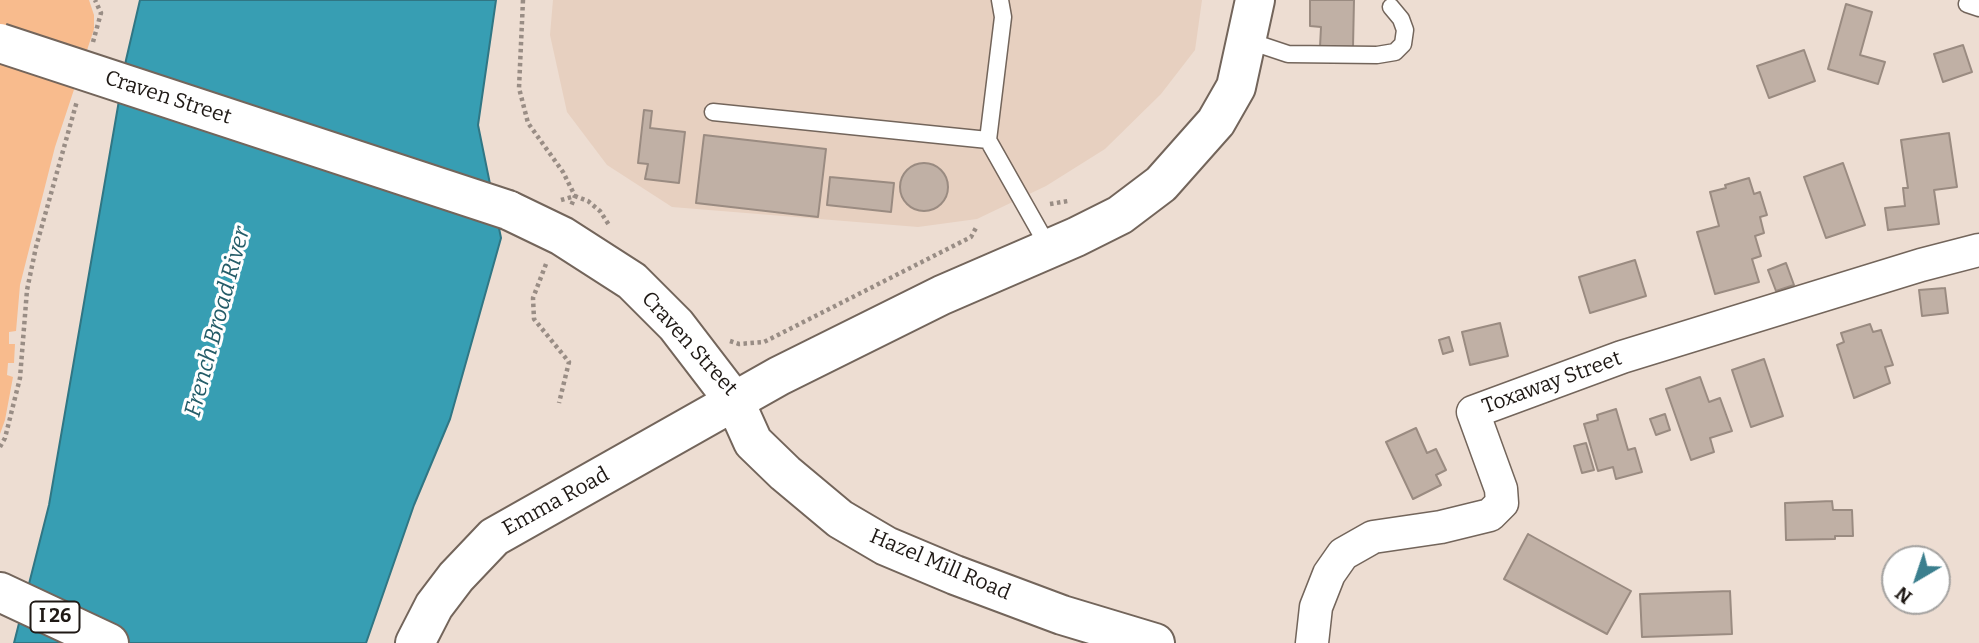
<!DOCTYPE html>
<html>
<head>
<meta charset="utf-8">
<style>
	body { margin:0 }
	#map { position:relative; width:1979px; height:643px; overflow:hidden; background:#edddd2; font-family:Bitter,serif }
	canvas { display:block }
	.north { position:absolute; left:1881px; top:545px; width:70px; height:70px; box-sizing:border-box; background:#fff; border:2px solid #a5a3a1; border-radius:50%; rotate:219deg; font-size:19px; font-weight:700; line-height:28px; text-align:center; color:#1f1915 }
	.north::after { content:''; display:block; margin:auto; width:24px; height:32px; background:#3b7f8e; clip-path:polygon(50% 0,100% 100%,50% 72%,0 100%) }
</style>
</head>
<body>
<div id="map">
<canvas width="1979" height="643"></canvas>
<div class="north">N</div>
</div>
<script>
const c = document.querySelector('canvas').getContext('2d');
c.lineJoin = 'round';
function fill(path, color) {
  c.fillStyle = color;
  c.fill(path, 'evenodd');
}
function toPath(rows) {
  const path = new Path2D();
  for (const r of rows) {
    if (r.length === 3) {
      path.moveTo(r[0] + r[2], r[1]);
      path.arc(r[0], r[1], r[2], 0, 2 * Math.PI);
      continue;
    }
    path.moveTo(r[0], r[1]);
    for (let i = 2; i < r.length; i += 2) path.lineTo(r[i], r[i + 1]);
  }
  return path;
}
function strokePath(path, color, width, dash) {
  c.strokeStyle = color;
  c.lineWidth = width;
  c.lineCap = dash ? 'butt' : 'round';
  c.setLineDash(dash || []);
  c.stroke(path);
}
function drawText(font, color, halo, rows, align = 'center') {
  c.font = font + ' Bitter,serif';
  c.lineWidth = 6;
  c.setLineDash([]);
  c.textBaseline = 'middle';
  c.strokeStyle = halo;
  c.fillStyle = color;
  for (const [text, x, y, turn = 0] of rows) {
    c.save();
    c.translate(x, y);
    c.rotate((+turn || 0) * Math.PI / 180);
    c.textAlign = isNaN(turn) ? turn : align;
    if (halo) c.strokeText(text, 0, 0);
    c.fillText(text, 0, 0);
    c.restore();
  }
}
fill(toPath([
	[553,0,1202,0,1195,50,1161,94,1105,149,1046,186,977,219,918,227,672,207,607,165,567,112,550,35]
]), '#e7d0c0');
fill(toPath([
	[0,0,89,0,94,15,94,29,55,147,20,285,16,331,9,332,9,344,15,344,14,363,8,363,7,375,13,377,5,420,0,434]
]), '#f8bb8d');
const water = toPath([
	[140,0,496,0,478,125,501,238,450,419,414,505,366,643,14,643,49,505,126,60,140,0]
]);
fill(water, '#379eb3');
strokePath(water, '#307684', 2);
const building = toPath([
	[1310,0,1354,0,1353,47,1320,47,1321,27,1310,26,1310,0],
	[1846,4,1872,12,1860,55,1885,62,1878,84,1828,69,1846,4],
	[1963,45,1972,72,1943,82,1934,54,1963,45],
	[1804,50,1815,81,1769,98,1757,66,1804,50],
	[644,110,652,111,650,128,685,132,679,183,645,179,648,164,638,163,644,110],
	[1949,133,1957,187,1934,190,1939,224,1888,230,1885,208,1905,206,1903,188,1908,188,1901,140,1949,133],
	[704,135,826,149,818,217,696,203,704,135],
	[1843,163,1865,225,1826,238,1804,177,1843,163],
	[924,187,24],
	[830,177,894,183,891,212,827,205,830,177],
	[1749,178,1754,194,1760,192,1767,215,1760,217,1764,233,1755,236,1761,256,1752,259,1759,282,1715,294,1697,232,1719,226,1710,192,1726,188,1725,185,1749,178],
	[1635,260,1646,296,1590,313,1579,277,1635,260],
	[1786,263,1794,285,1776,291,1768,270,1786,263],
	[1945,288,1948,313,1922,316,1919,290,1945,288],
	[1500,323,1508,356,1470,365,1462,332,1500,323],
	[1870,324,1873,332,1881,330,1893,365,1885,367,1890,383,1854,398,1837,345,1844,342,1841,333,1870,324],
	[1449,337,1453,351,1443,354,1439,340,1449,337],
	[1764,359,1783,416,1751,427,1732,370,1764,359],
	[1700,377,1709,402,1720,398,1732,431,1710,438,1714,452,1691,460,1666,389,1700,377],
	[1616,409,1628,450,1635,448,1642,472,1616,479,1613,467,1598,471,1584,424,1598,420,1597,415,1616,409],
	[1665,414,1670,430,1656,435,1650,419,1665,414],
	[1416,428,1427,453,1436,449,1446,470,1436,475,1441,485,1413,499,1386,442,1416,428],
	[1586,443,1594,470,1582,473,1574,446,1586,443],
	[1832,501,1833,510,1852,510,1853,536,1835,536,1835,539,1786,540,1785,503,1832,501],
	[1528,534,1631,591,1607,634,1504,579,1528,534],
	[1730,591,1732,634,1642,637,1640,594,1730,591]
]);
fill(building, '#c0b0a5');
strokePath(building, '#9a8b81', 2);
const service = toPath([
	[1000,0,1003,17,988,140,1049,248],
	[1967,4,1979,8],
	[1246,40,1288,54,1377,55,1395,52,1403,44,1405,30,1401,19,1391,7],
	[713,112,988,140]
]);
const minor = toPath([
	[1312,643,1316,607,1329,574,1343,554,1373,537,1441,527,1490,515,1502,503,1501,489,1473,412,1622,357,1921,265,1979,250]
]);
const tertiary = toPath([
	[508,210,562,236,632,281,676,325,735,402,753,442,785,473,840,519,886,546,955,575,1062,615,1155,643],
	[415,643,434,606,456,577,494,537,779,376,942,295,1076,237,1120,215,1161,184,1216,122,1236,87,1255,0]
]);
const motorway = toPath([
	[0,592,109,643]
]);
strokePath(service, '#73655b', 19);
strokePath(minor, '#73655b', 35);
strokePath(tertiary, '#73655b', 42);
strokePath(motorway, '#73655b', 42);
strokePath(toPath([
	[523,0,519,88,528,123,563,172,575,196,571,206],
	[93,42,101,13,95,0],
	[561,200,575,196,588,201,600,211,609,225],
	[1050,204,1068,201],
	[546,264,533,298,534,319,569,362,559,403],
	[730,341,739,344,764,342,971,237,977,226],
	[0,447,5,438,20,378,27,290,36,247,77,101]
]), '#998d85', 4.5, [3.5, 3.5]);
strokePath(service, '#fff', 16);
strokePath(minor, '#fff', 32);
strokePath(tertiary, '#fff', 38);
strokePath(motorway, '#fff', 38);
const tertiaryBridge = toPath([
	[0,43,508,210]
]);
strokePath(tertiaryBridge, '#73655b', 42, []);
strokePath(tertiaryBridge, '#fff', 38);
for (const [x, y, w] of [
	[55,617,49]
]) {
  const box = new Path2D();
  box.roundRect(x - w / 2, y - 15.5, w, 31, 5);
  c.fillStyle = '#fff';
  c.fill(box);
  strokePath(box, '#1f1915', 2);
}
drawText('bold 19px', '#1f1915', null, [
	["I 26",55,617]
]);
drawText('21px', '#1f1915', '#fff', [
	["Craven Street",168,98,18],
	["Craven Street",689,344,48],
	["Toxaway Street",1552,383,-20],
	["Emma Road",556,502,-29],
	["Hazel Mill Road",940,565,23]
]);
drawText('italic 23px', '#245c68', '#fff', [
	["French Broad River",218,322,-75]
]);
</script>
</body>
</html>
